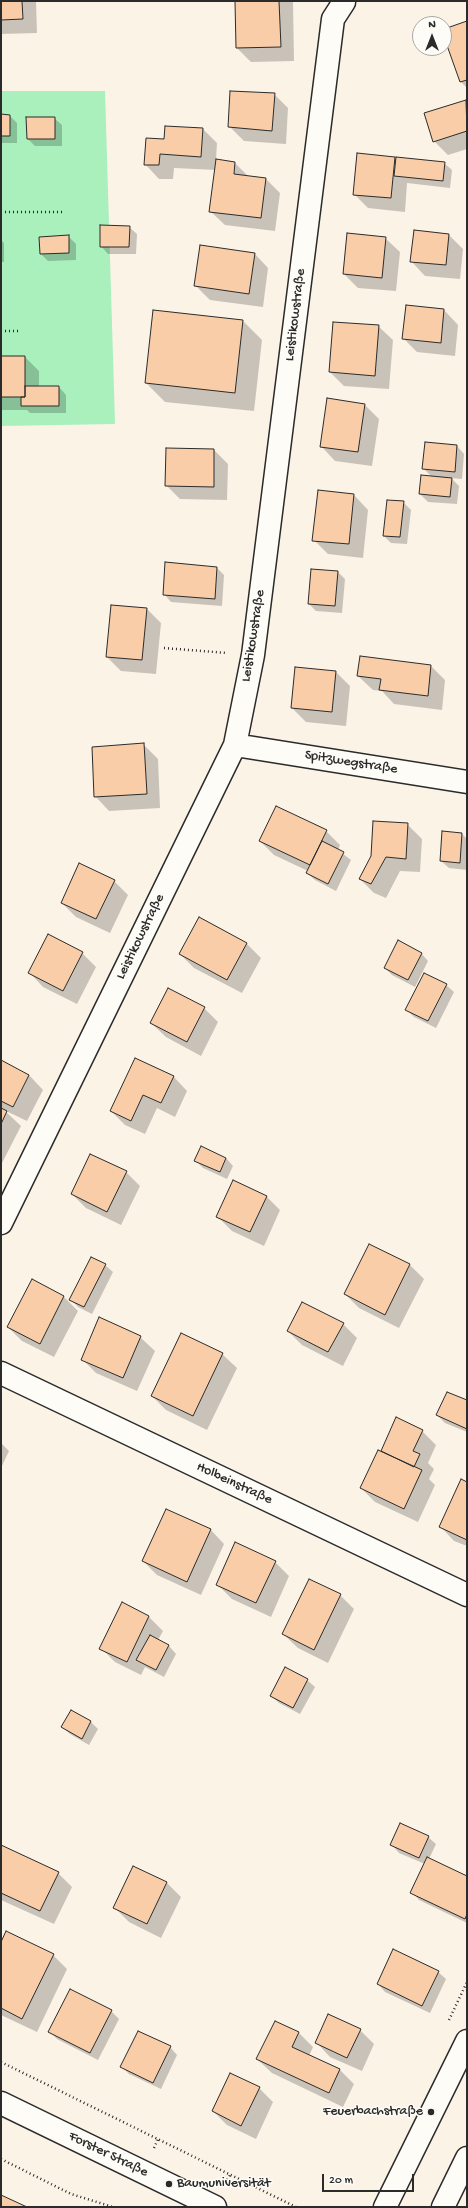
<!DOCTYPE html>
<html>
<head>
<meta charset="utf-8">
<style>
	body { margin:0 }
	#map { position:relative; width:468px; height:2208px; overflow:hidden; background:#fcf3e7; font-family:"Gochi Hand",sans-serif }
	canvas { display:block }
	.frame { position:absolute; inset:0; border:2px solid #2b2b2b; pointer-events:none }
	.north { position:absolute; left:412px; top:16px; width:40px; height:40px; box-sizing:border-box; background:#fdfcf7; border:1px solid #a9a8a5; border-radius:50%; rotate:0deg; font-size:11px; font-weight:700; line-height:16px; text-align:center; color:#2b2b2b }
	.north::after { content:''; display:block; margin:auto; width:14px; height:18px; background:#2b2b2b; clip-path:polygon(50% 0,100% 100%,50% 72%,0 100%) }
	.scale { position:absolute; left:322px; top:2174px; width:92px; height:18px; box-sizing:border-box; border:2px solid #2b2b2b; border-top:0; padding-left:5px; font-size:12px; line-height:14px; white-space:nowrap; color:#2b2b2b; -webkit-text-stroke:3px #fdfcf7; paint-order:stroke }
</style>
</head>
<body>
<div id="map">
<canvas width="468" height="2208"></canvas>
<div class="frame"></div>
<div class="north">N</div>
<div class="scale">20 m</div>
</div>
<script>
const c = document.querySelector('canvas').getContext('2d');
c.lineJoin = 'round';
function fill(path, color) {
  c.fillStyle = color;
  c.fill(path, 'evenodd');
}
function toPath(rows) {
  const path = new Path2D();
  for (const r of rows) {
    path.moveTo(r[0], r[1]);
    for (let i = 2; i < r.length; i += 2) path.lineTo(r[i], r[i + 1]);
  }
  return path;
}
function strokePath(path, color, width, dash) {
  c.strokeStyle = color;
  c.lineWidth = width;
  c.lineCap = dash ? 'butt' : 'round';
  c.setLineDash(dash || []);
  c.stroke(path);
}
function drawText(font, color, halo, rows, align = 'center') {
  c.font = font + ' "Gochi Hand",sans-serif';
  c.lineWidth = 3;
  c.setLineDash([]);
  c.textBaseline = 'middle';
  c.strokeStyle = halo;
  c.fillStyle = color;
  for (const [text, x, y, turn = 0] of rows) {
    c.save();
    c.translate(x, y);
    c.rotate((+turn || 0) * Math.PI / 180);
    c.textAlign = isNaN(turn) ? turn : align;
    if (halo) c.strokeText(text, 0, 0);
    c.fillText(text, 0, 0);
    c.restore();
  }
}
fill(toPath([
	[1,91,105,91,115,424,1,426]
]), '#a9f0bd');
fill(toPath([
	[1,1,36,1,37,33,1,34],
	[236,1,293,2,294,61,251,62,237,48],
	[467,22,467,88,461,82,444,34,444,30],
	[274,94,288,108,286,144,244,141,230,127],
	[466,101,467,149,448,155,434,141],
	[1,115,10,116,17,123,17,143,1,143],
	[54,118,62,125,62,146,35,146,28,139],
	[203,129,217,143,216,160,235,163,249,177,266,179,280,193,275,231,225,225,210,211,216,170,174,168,173,179,159,179,145,164,165,140],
	[394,158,397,160,444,163,452,170,450,188,407,183,405,212,368,208,354,194],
	[129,227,137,234,136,254,108,254,101,246],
	[449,235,463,249,460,279,425,276,411,261],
	[68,236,76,244,76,260,48,261,41,254],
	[385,238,400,252,396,291,358,288,344,274],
	[1,240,4,243,4,262,1,262],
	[254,253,268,268,263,307,210,300,196,286],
	[444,310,458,325,455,356,417,352,403,338],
	[154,311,243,321,262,340,254,411,165,402,146,383],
	[378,326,393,340,389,389,344,386,330,372],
	[1,357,25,357,39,371,39,387,59,387,66,395,66,413,30,413,27,410,2,410],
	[365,405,379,419,372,466,335,461,321,446],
	[457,446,464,454,462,479,451,478,459,486,457,504,428,502,420,494,432,477,423,468],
	[214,450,228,464,227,500,180,499,166,485],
	[354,495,368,510,363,558,328,554,314,540],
	[403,502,411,510,407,544,391,543,384,536],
	[217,568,224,575,222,606,171,602,164,594],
	[338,572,345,579,342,613,316,611,309,604],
	[147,609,161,623,156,674,121,671,107,657],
	[361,657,431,666,445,680,442,710,394,704,382,691,373,690,358,676],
	[336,672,350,686,346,726,306,722,292,708],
	[144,745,158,759,160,808,109,811,95,796],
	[407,824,422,839,420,872,400,871,386,898,374,893,360,879],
	[326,831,340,845,338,850,351,860,336,891,315,880,307,873,308,871,274,855,260,841],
	[462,834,467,839,467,870,449,868,441,861],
	[114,881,128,895,110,933,76,917,62,903],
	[199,919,247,944,261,958,242,993,194,968,180,954],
	[82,953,96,967,77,1004,43,987,29,972],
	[421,953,428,961,415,987,392,975,385,968],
	[446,985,454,992,436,1028,414,1017,407,1010],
	[204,1008,218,1022,201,1056,166,1037,151,1023],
	[1,1061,29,1075,43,1090,27,1121,4,1110,21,1126,1,1165],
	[173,1076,187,1091,175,1117,157,1108,145,1134,125,1125,111,1111],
	[226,1158,233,1166,227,1179,203,1168,196,1161],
	[126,1172,140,1186,121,1225,86,1208,72,1194],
	[266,1196,280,1210,264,1246,232,1231,218,1217],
	[370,1245,410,1265,424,1279,399,1328,359,1308,345,1294],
	[105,1265,113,1272,92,1314,78,1307,70,1299],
	[32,1280,64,1297,78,1311,54,1357,22,1341,8,1327],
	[343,1324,357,1338,343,1366,302,1345,288,1331],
	[181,1334,222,1354,237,1368,207,1430,166,1410,152,1396],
	[140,1337,155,1351,137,1391,96,1373,82,1359],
	[467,1401,467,1432,445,1423,437,1415],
	[397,1419,422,1431,436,1445,428,1463,434,1469,429,1479,435,1485,418,1522,375,1502,361,1488,381,1453],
	[1,1443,9,1451,1,1468],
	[467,1483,467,1546,454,1541,440,1526],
	[210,1529,224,1544,201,1595,157,1575,143,1561],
	[275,1562,289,1576,271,1617,232,1599,218,1585],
	[340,1595,354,1609,328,1663,298,1648,283,1634],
	[149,1617,163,1631,158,1640,169,1646,176,1654,164,1677,145,1667,141,1675,115,1662,101,1648],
	[307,1680,315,1687,300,1714,279,1703,271,1696],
	[71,1711,91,1722,98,1729,89,1745,70,1734,62,1727],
	[428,1837,436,1844,429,1859,467,1877,467,1923,419,1900,412,1892,425,1864,399,1853,392,1845],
	[1,1846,58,1873,72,1887,54,1924,1,1900],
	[167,1883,181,1897,161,1938,129,1922,115,1908],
	[1,1944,53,1955,67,1969,37,2032,1,2015],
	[438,1972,446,1979,430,2013,385,1992,378,1984],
	[111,2011,119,2019,98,2060,57,2039,50,2032],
	[275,2022,299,2033,313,2047,309,2056,340,2070,354,2084,343,2107,272,2073,257,2059],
	[360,2030,374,2044,362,2071,330,2057,316,2042],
	[170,2047,177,2055,161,2089,129,2074,122,2067],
	[259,2088,273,2102,256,2139,227,2125,213,2111]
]), '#0003');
const building = toPath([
	[1,1,22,1,23,19,1,20,1,1],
	[235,1,279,1,281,47,236,48,235,1],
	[467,21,467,80,460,82,444,37,444,29,467,21],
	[230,91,275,93,272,131,228,127,230,91],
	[466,100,467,131,433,142,424,113,466,100],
	[1,114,10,115,10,136,1,136,1,114],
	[26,117,55,117,55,139,27,139,26,117],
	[165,126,203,128,201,157,160,154,159,165,144,165,146,138,164,139,165,126],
	[357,153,395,157,391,198,353,195,357,153],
	[396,157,445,162,443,181,394,176,396,157],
	[216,159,235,162,234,174,266,178,261,218,209,212,216,159],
	[100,225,130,226,129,247,100,247,100,225],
	[414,230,449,234,446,265,410,262,414,230],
	[347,233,386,237,382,278,343,274,347,233],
	[69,235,69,253,40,254,39,237,69,235],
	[200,245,255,253,249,294,194,286,200,245],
	[406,305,444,309,441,343,402,339,406,305],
	[153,310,243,320,235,393,145,383,153,310],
	[333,322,379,325,375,376,329,372,333,322],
	[1,356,25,356,25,397,1,397,1,356],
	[25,386,59,386,59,406,21,406,21,397,25,397,25,386],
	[327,398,365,404,358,452,320,447,327,398],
	[425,442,457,445,455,472,422,469,425,442],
	[166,448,214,449,214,487,165,486,166,448],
	[421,475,452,478,450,497,419,494,421,475],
	[318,490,354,494,349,544,312,541,318,490],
	[387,500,404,501,400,537,383,536,387,500],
	[165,562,217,567,215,599,163,595,165,562],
	[311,569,338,571,335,606,308,604,311,569],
	[111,605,147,608,142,660,106,657,111,605],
	[360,656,431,665,428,696,379,690,381,679,357,676,360,656],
	[295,667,336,671,332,712,291,708,295,667],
	[144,743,147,794,94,797,92,747,144,743],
	[276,806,327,830,310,865,259,841,276,806],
	[373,821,408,823,406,859,386,857,371,884,359,879,371,856,373,821],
	[442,831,462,833,460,863,440,861,442,831],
	[322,841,344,852,328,884,306,873,322,841],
	[79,863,115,880,96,919,61,903,79,863],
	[199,917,247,943,227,980,179,954,199,917],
	[48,934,83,952,63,991,28,973,48,934],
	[398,940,422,953,408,980,384,968,398,940],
	[424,973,447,984,428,1021,405,1010,424,973],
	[168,988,205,1007,187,1042,150,1023,168,988],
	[135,1058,174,1076,161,1103,143,1095,131,1121,110,1111,135,1058],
	[1,1060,29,1075,13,1107,1,1101,1,1060],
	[1,1108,7,1111,1,1124,1,1108],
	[201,1146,226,1158,220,1172,194,1161,201,1146],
	[90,1154,127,1171,107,1212,71,1194,90,1154],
	[233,1180,267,1196,250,1232,216,1217,233,1180],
	[369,1244,410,1264,385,1315,344,1294,369,1244],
	[91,1257,106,1264,84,1307,69,1300,91,1257],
	[32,1279,64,1296,40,1344,7,1327,32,1279],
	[302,1302,344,1323,328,1352,287,1331,302,1302],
	[99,1317,141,1336,123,1378,81,1360,99,1317],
	[181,1333,223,1353,193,1416,151,1396,181,1333],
	[447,1392,467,1400,467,1429,436,1415,447,1392],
	[396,1417,423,1430,413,1451,420,1454,414,1467,381,1451,396,1417],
	[378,1450,422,1470,404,1509,360,1488,378,1450],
	[461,1479,467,1482,467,1540,439,1527,461,1479],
	[166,1509,211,1529,187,1582,142,1561,166,1509],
	[235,1542,276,1561,256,1603,216,1585,235,1542],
	[309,1579,341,1594,314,1650,282,1634,309,1579],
	[122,1602,149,1616,127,1662,99,1649,122,1602],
	[150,1635,169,1645,156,1670,136,1660,150,1635],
	[285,1667,308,1679,293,1708,270,1696,285,1667],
	[71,1710,91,1721,82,1739,61,1727,71,1710],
	[400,1823,429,1836,419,1858,390,1845,400,1823],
	[1,1845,59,1872,40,1911,1,1893,1,1845],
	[427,1857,467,1876,467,1914,465,1919,410,1893,427,1857],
	[133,1866,167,1882,147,1924,113,1908,133,1866],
	[6,1931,54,1954,22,2019,1,2008,1,1942,6,1931],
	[393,1949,439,1971,422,2006,377,1984,393,1949],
	[70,1989,112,2010,90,2053,48,2032,70,1989],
	[328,2014,361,2029,347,2058,315,2043,328,2014],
	[275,2021,299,2032,292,2047,340,2069,329,2093,256,2059,275,2021],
	[138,2031,171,2046,153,2083,120,2067,138,2031],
	[230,2073,260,2087,241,2126,212,2111,230,2073],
	[1,2195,27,2207,1,2207,1,2195]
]);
fill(building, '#f9cda8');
strokePath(building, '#2b2b2b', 1);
const minor = toPath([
	[235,745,467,782],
	[1,1223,235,745,253,655,333,19,344,2],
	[1,1373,467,1595],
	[385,2207,467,2041],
	[443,2207,467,2158]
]);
const secondary = toPath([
	[1,2103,215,2207]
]);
strokePath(minor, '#2b2b2b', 25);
strokePath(secondary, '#2b2b2b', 25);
strokePath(toPath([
	[1,212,64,212],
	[1,331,20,331],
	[164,648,227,653],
	[449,2020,467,1982],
	[1,2062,296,2207],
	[154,2148,158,2139],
	[1,2159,71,2194,113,2207],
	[225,2183,230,2175]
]), '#2b2b2b', 2.5, [1, 3]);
strokePath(minor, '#fdfcf7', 22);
strokePath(secondary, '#fdfcf7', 22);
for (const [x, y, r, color] of [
	[431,2112,4,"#2b2b2b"],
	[169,2184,4,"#2b2b2b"]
]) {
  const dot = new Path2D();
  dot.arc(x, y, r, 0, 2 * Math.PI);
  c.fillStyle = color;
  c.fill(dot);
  strokePath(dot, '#fdfcf7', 1.5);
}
drawText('14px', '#2b2b2b', '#fdfcf7', [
	["Leistikowstraße",296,315,-83],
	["Leistikowstraße",254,636,-81],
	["Spitzwegstraße",351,763,9],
	["Leistikowstraße",141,937,-64],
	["Holbeinstraße",234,1484,25],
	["Forster Straße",108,2155,26]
]);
drawText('14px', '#2b2b2b', '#fdfcf7', [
	["Feuerbachstraße",423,2112],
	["Baumuniversität",177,2184,"left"]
], 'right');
</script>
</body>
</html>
